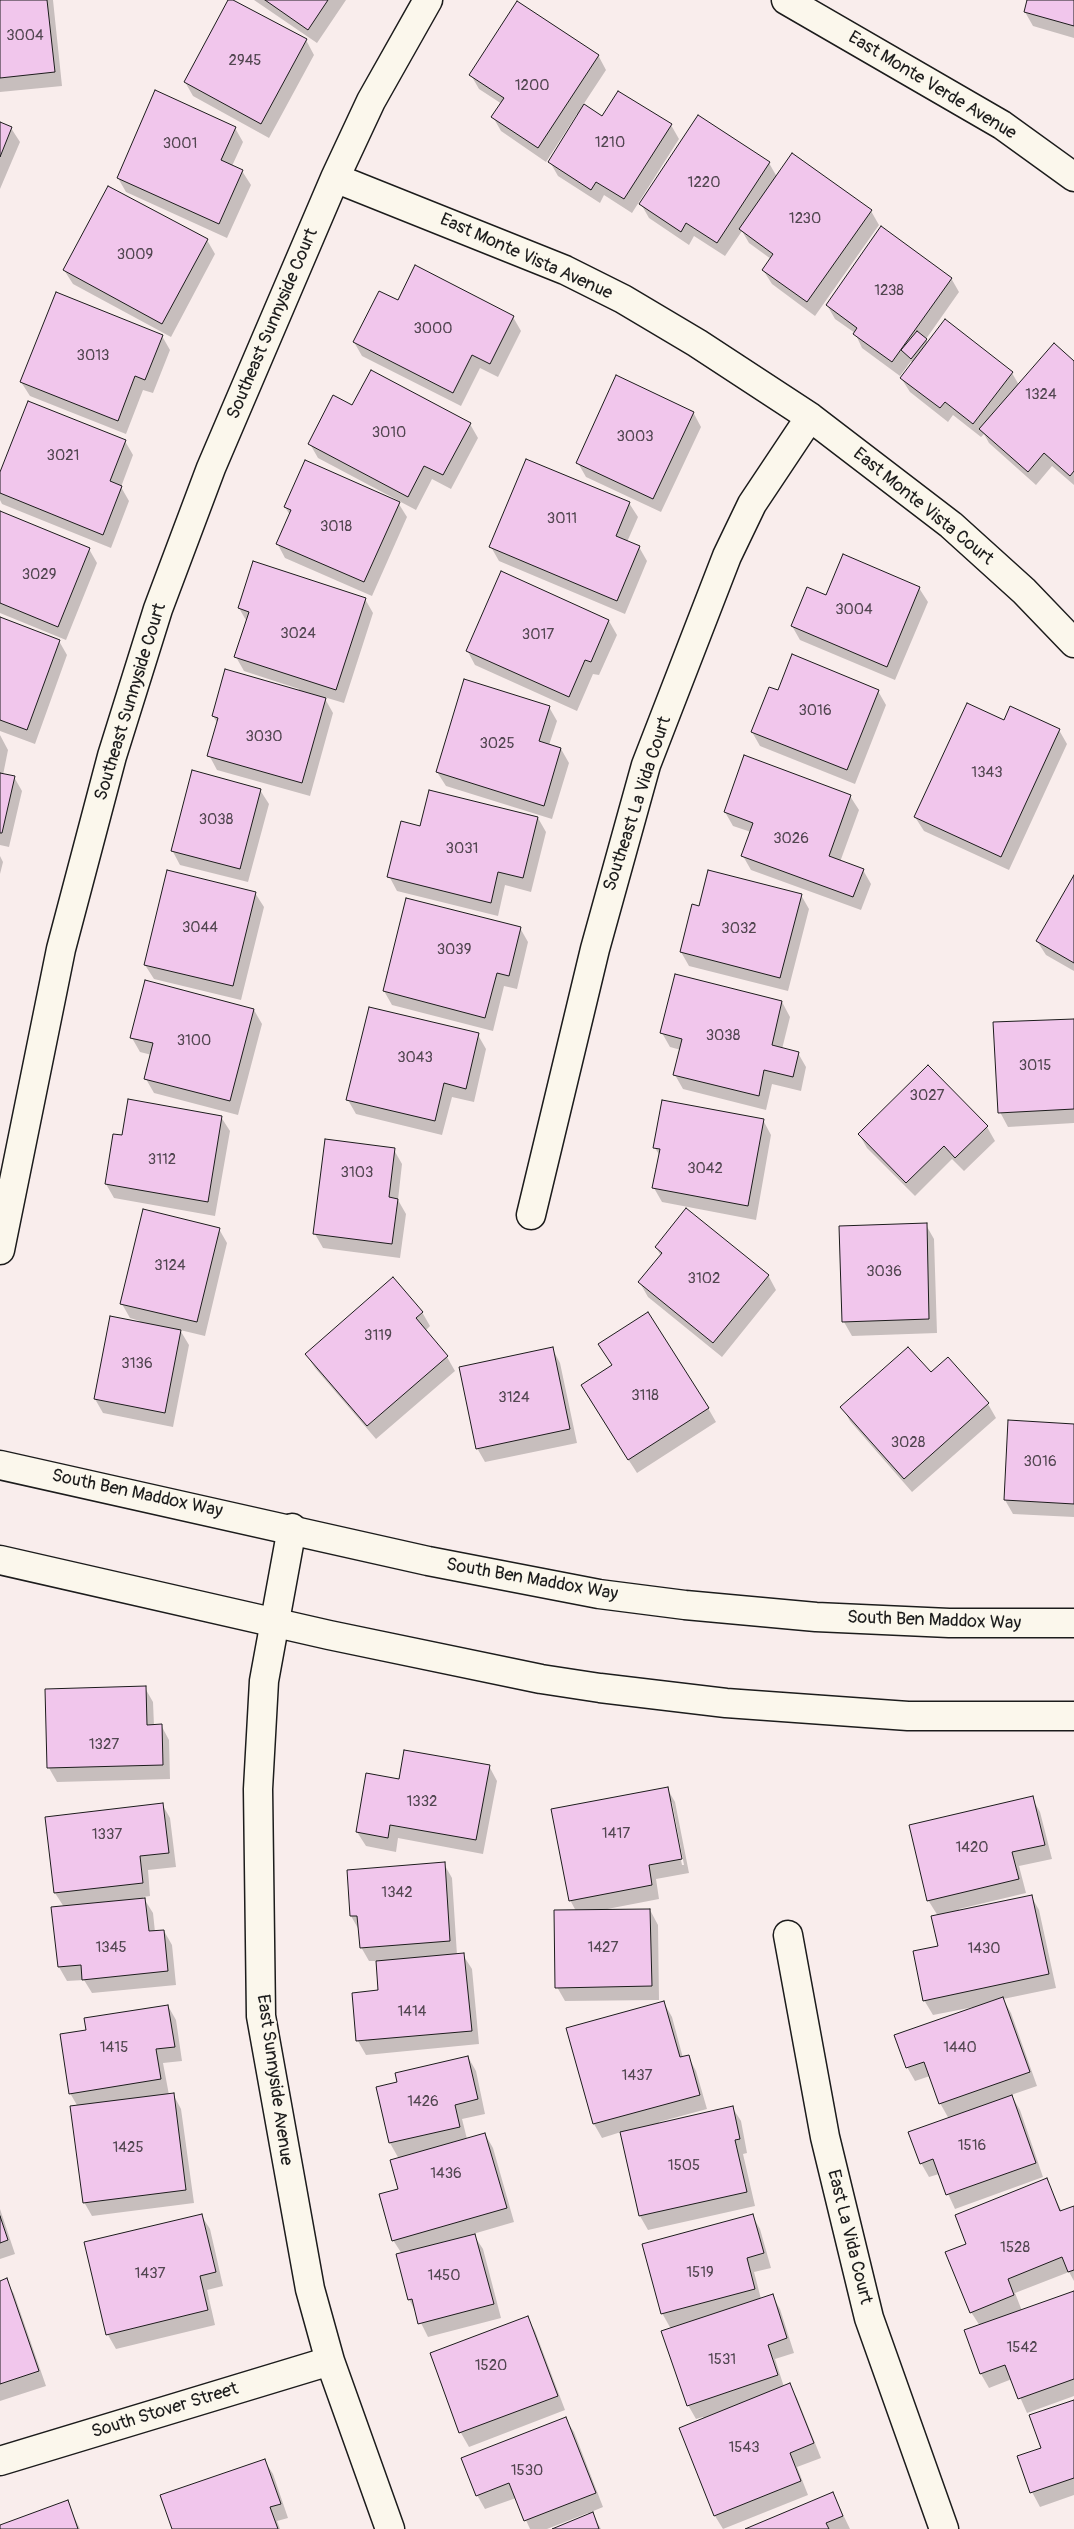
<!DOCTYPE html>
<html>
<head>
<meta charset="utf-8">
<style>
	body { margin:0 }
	canvas { display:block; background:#f9edec }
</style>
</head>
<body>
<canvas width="1074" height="2529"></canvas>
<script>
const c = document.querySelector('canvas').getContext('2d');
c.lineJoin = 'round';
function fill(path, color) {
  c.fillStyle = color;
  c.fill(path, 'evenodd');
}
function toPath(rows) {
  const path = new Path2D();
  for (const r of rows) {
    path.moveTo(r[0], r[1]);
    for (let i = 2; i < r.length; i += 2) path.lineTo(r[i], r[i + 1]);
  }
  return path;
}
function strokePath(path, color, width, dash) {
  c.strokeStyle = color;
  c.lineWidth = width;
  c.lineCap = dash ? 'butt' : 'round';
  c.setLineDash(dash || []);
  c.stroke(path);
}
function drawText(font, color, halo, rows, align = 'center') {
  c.font = font + ' Pangolin,sans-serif';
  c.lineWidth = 5;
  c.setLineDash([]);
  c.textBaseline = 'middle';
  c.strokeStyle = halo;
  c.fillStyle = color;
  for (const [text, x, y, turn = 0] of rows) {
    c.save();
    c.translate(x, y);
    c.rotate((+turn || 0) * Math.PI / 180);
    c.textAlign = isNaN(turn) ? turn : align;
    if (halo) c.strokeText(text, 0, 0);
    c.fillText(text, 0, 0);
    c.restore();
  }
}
fill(toPath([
	[0,0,53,0,62,86,0,92],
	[229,0,306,40,314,55,269,138,193,96,185,82],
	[254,0,346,0,317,43],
	[1028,0,1074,0,1074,38,1033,26,1025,12],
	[598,55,606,70,583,105,603,118,671,125,679,139,632,213,604,195,600,203,558,176,550,162,579,116,577,114,546,162,501,131,493,117,502,104,479,89,471,75],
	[0,123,11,128,20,142,0,189],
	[235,128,243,142,232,166,242,171,251,185,227,238,126,192,118,178],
	[769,163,777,177,871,211,879,225,815,316,772,284,763,270,771,259,749,243,742,231,725,256,694,236,689,245,649,218,641,204],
	[207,240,215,254,171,337,73,284,64,270],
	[951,278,959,292,926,339,928,343,1012,373,1019,385,1074,363,1074,485,1052,466,1036,485,989,443,984,434,981,437,953,415,948,422,910,392,901,378,913,363,911,361,900,376,862,348,855,333,835,319,827,305],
	[398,302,513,317,521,331,498,377,480,368,461,406,362,356,354,342],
	[162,336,170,350,153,393,143,390,126,434,30,396,21,382],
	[353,407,470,424,478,438,451,489,432,479,416,510,318,458,310,444],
	[693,412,701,427,661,512,586,477,578,463],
	[125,441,133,455,121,487,129,501,111,548,2,504,0,500,0,475],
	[397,501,407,517,372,596,285,558,277,543,290,515,285,507],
	[629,503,638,517,627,542,639,547,647,561,625,614,499,561,491,547],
	[0,512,89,549,97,563,66,640,0,613],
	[501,573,609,621,617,635,599,675,593,674,577,711,475,665,467,650],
	[919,588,928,602,895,680,800,640,792,626,827,597],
	[365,599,373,613,344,703,324,697,333,713,310,796,217,770,209,755,218,724,213,716,298,691,299,689,244,671,236,657,247,622,239,608],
	[0,618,59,641,67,655,35,744,0,731],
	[878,691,886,705,855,784,760,746,752,732,778,692],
	[549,707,557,721,549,745,561,749,569,763,552,819,446,786,437,772],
	[1004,722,1059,730,1067,744,1009,870,924,831,915,817],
	[0,735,8,750,3,775,14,777,22,791,9,847,0,845],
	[260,790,269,804,248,882,180,865,172,850],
	[850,796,859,810,840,862,863,870,871,884,861,910,751,870,743,856,751,832,733,826,725,812],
	[538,818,546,832,531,892,505,885,498,916,397,891,389,876,421,827],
	[0,856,3,862,0,874],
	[1074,877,1074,971,1046,955,1037,941],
	[255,893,264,907,241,1000,154,979,145,965],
	[801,895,809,909,788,991,689,966,681,952,700,907],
	[520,928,528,942,517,989,504,986,493,1031,392,1005,384,991],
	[782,1002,790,1017,782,1049,798,1053,806,1067,801,1091,772,1084,766,1110,683,1089,675,1075,681,1050,670,1047,662,1033],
	[254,1010,262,1024,238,1115,154,1093,146,1079,152,1055,140,1052,132,1038],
	[1074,1020,1074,1123,1008,1127,1000,1112],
	[478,1035,486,1049,474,1102,452,1097,442,1135,356,1114,348,1100],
	[928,1066,987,1127,995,1141,964,1171,952,1159,915,1196,867,1148,859,1134],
	[221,1117,230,1131,215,1216,114,1198,106,1184,123,1137],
	[763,1120,771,1135,756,1220,662,1202,654,1188,660,1156,655,1148],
	[394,1150,402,1164,398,1200,406,1214,400,1258,323,1248,315,1234],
	[926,1225,934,1239,937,1333,852,1336,844,1322],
	[219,1229,227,1243,205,1336,180,1330,189,1345,173,1427,103,1413,95,1399,140,1321,130,1318,122,1304],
	[656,1247,768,1275,776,1290,722,1357,648,1297,640,1283,661,1256],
	[422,1312,430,1326,425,1331,447,1357,455,1371,376,1439,315,1368,306,1354],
	[552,1348,560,1363,577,1443,485,1462,477,1448],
	[930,1374,988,1404,996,1418,912,1492,850,1421,842,1407],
	[590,1400,708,1408,716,1422,637,1473],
	[1074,1425,1074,1517,1013,1514,1005,1500],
	[145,1688,153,1702,154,1726,161,1725,169,1740,170,1779,57,1782,49,1768],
	[489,1766,497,1781,483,1854,398,1838,396,1852,366,1846,357,1832],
	[667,1788,675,1802,689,1873,656,1879,659,1899,602,1910,650,1910,658,1925,659,2000,565,2001,557,1987,576,1911,570,1900],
	[669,1802,672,1802,684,1865,682,1865],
	[1032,1798,1040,1812,1052,1859,1019,1866,1026,1893,959,1909,960,1911,1031,1896,1039,1910,1056,1988,1003,1999,1011,2013,1037,2086,1011,2095,1020,2110,1043,2177,955,2209,939,2174,929,2177,921,2163,949,2119,940,2103,930,2076,915,2081,907,2067,984,2005,933,2015,924,2000,939,1947,938,1916,928,1900],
	[162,1804,170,1818,176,1867,148,1870,150,1896,143,1897,153,1913,155,1932,164,1931,172,1945,176,1985,92,1993,84,1980,67,1981,59,1967,53,1909,64,1907,55,1893,46,1818],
	[444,1864,452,1878,457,1955,463,1955,472,1969,479,2044,366,2055,358,2041,379,1992,377,1961,369,1961,361,1947,359,1930,351,1916,348,1871],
	[664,2003,672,2017,683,2058,688,2056,696,2071,707,2109,659,2122,659,2124,732,2107,741,2121,747,2153,743,2154,755,2206,648,2230,640,2216,621,2132,602,2138,594,2124],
	[168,2006,176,2020,182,2061,163,2063,169,2095,173,2094,181,2109,194,2203,92,2216,84,2202,78,2107,70,2093,87,2031],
	[468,2057,476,2071,485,2114,462,2119,467,2139,485,2134,493,2148,514,2222,473,2234,483,2249,501,2318,428,2337,409,2299,402,2254,393,2240,400,2189,399,2159,390,2143,377,2088,399,2083],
	[1046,2180,1062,2212,1074,2207,1074,2281,1069,2272,1015,2293,1022,2311,1074,2292,1074,2396,1027,2413,1012,2379,989,2388,981,2374,966,2331,980,2326,971,2312,968,2245],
	[0,2209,15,2254,0,2259],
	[201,2215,210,2229,223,2286,207,2290,215,2325,116,2349,108,2335,86,2243],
	[752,2215,760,2229,771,2268,754,2272,761,2299,772,2295,780,2309,794,2353,775,2359,784,2387,789,2384,797,2398,821,2458,797,2467,808,2495,723,2529,715,2516,680,2428,704,2419,703,2417,696,2419,688,2405,671,2329,662,2313],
	[6,2280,14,2294,46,2386,0,2401,0,2282],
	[527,2317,535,2331,565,2410,469,2447,461,2433,432,2353],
	[1074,2401,1074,2495,1040,2507,1032,2492,1019,2457,1042,2449],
	[565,2418,574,2432,603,2507,591,2512,601,2529,555,2529,589,2515,588,2513,547,2529,530,2529,516,2498,485,2509,477,2495],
	[264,2460,273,2474,288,2518,277,2521,280,2529,174,2529],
	[833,2494,850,2529,748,2529],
	[67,2502,80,2529,0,2529,0,2526]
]), '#0003');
const building = toPath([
	[0,0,47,0,55,72,0,78,0,0],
	[228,0,233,0,307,39,261,124,184,82,228,0],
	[265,0,328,0,308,30,265,0],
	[1027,0,1074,0,1074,26,1024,12,1027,0],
	[517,1,599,55,538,148,491,117,504,98,469,75,517,1],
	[155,90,236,127,221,160,243,170,219,224,117,178,155,90],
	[618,91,672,124,624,199,596,182,591,190,548,162,584,104,602,116,618,91],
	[698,115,770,162,717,243,686,223,681,232,639,204,698,115],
	[0,122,12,127,0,157,0,122],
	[792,153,872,210,807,302,762,270,773,254,739,229,792,153],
	[108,186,208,239,162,324,63,270,108,186],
	[881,226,952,278,892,362,853,334,857,328,826,305,881,226],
	[415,265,514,316,490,364,472,355,453,393,353,342,379,291,398,300,415,265],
	[56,292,163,335,145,380,135,376,118,421,20,382,56,292],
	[945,319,1013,372,973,424,945,402,940,408,900,378,945,319],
	[917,331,927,339,911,359,901,350,917,331],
	[1054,343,1074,361,1074,471,1070,476,1044,453,1028,472,979,429,1054,343],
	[371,370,471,423,443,475,424,466,408,497,308,444,333,395,352,405,371,370],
	[616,375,694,412,653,499,576,463,616,375],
	[28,401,126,440,110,481,122,486,103,535,0,493,0,472,28,401],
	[526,459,630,502,616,536,640,546,617,601,489,547,526,459],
	[305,460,400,502,364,582,276,544,291,510,284,507,305,460],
	[0,511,90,548,58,627,0,603,0,511],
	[843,554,920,587,887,667,791,626,807,587,826,595,843,554],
	[253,561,366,598,336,690,234,657,249,612,238,608,253,561],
	[501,571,609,620,591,662,585,660,569,697,466,651,501,571],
	[0,617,60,640,27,730,0,720,0,617],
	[792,654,879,690,847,770,751,732,769,687,778,690,792,654],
	[225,669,326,698,302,783,207,756,218,718,212,716,225,669],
	[464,679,550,706,539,741,561,748,544,806,436,772,464,679],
	[967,703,1004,720,1010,706,1060,729,1001,857,914,817,967,703],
	[744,755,851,795,829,856,864,869,853,897,741,856,753,823,724,812,744,755],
	[192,770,261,789,240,869,171,851,192,770],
	[0,773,15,776,2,833,0,833,0,773],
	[429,790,538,817,523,878,498,872,491,903,387,877,401,821,420,826,429,790],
	[167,870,256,892,233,986,144,965,167,870],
	[708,870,802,894,780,978,680,952,692,904,699,906,708,870],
	[1074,875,1074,963,1036,941,1074,875],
	[406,898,521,927,509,976,497,973,485,1018,383,991,406,898],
	[675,974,782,1001,772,1045,799,1052,793,1077,764,1070,759,1096,673,1075,682,1039,660,1033,675,974],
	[145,980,254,1009,230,1101,144,1079,153,1043,130,1038,145,980],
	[369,1007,479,1033,466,1089,444,1083,435,1121,346,1100,369,1007],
	[1074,1019,1074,1109,998,1113,993,1022,1074,1019],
	[928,1065,988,1126,955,1158,944,1146,906,1183,858,1134,928,1065],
	[128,1099,222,1116,208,1202,105,1184,113,1134,122,1135,128,1099],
	[662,1100,764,1119,748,1206,652,1188,660,1149,653,1148,662,1100],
	[325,1139,395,1148,389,1197,398,1199,392,1244,313,1234,325,1139],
	[686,1208,769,1275,713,1343,638,1282,662,1253,655,1247,686,1208],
	[143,1209,220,1228,197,1322,120,1304,143,1209],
	[927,1223,929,1319,842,1322,839,1226,927,1223],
	[393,1277,423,1312,416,1318,448,1356,367,1426,305,1354,393,1277],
	[648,1312,709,1408,628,1460,581,1385,612,1365,598,1344,648,1312],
	[110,1316,181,1330,165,1413,94,1399,110,1316],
	[553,1347,570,1429,476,1449,459,1367,553,1347],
	[908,1347,931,1372,948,1357,989,1403,904,1479,840,1407,908,1347],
	[1008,1420,1074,1424,1074,1504,1004,1500,1008,1420],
	[146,1686,147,1725,162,1724,163,1765,47,1768,45,1689,146,1686],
	[404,1750,490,1765,476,1840,390,1825,388,1838,356,1832,366,1773,399,1779,404,1750],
	[668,1787,682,1859,649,1865,652,1885,569,1901,551,1809,668,1787],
	[1033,1796,1045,1845,1012,1852,1019,1879,927,1901,909,1825,1033,1796],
	[163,1803,169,1853,140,1856,143,1883,54,1893,45,1817,163,1803],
	[445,1862,450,1941,360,1948,357,1916,350,1916,347,1870,445,1862],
	[1032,1895,1049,1974,923,2001,913,1951,938,1946,931,1916,1032,1895],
	[145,1898,149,1931,164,1930,168,1971,82,1980,81,1965,58,1967,51,1907,145,1898],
	[650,1909,652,1986,555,1988,554,1910,650,1909],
	[464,1953,472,2031,356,2041,352,1993,378,1990,376,1961,464,1953],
	[1003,1997,1030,2072,939,2104,924,2062,906,2068,894,2035,1003,1997],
	[664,2001,680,2057,689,2055,700,2095,593,2124,566,2028,664,2001],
	[168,2005,175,2047,156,2049,161,2079,69,2094,60,2034,86,2030,84,2018,168,2005],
	[468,2056,478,2099,455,2105,460,2127,389,2143,376,2087,397,2082,395,2073,468,2056],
	[174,2093,186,2190,83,2203,70,2106,174,2093],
	[1012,2095,1036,2163,946,2195,933,2159,920,2164,908,2132,1012,2095],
	[733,2106,740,2139,735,2140,747,2192,639,2216,620,2132,733,2106],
	[485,2133,507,2208,392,2241,379,2194,398,2189,390,2160,485,2133],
	[1047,2178,1060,2211,1074,2206,1074,2270,1068,2272,1062,2257,1008,2279,1014,2295,970,2313,945,2252,966,2244,955,2215,1047,2178],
	[202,2214,216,2272,200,2276,208,2310,106,2335,84,2242,202,2214],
	[753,2214,764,2253,747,2258,755,2289,661,2314,642,2244,753,2214],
	[0,2216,8,2240,0,2243,0,2216],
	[475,2234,494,2304,418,2324,412,2299,408,2300,396,2254,475,2234],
	[7,2278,39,2371,0,2384,0,2281,7,2278],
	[1074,2291,1074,2379,1018,2399,1005,2365,980,2374,964,2330,1074,2291],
	[773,2294,787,2338,768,2345,778,2375,687,2406,661,2331,773,2294],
	[528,2316,558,2396,459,2433,430,2353,528,2316],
	[790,2383,814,2443,790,2453,801,2481,714,2516,679,2428,790,2383],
	[1074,2400,1074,2478,1030,2493,1017,2456,1041,2448,1029,2415,1074,2400],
	[566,2417,596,2493,524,2521,509,2483,476,2496,461,2458,566,2417],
	[265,2459,281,2504,270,2507,278,2529,172,2529,160,2495,265,2459],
	[833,2492,843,2516,826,2523,829,2529,745,2529,833,2492],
	[68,2500,78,2529,0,2529,0,2525,68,2500],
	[593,2512,599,2529,552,2529,593,2512]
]);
fill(building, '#f1c6ec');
strokePath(building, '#1c1c1c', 1);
const minor = toPath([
	[786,0,1002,125,1074,177],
	[335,178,565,270,623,299,697,343,810,417,951,525,1024,591,1074,643],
	[531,1215,595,949,646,765,727,556,752,504,810,417],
	[0,1250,61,949,112,756,158,609,211,468,335,178,371,101,428,0],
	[292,1528,264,1681,258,1789,261,2016,310,2289,330,2361,390,2529],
	[788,1935,825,2137,869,2318,944,2529],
	[0,2461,330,2361]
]);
const secondary = toPath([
	[0,1465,428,1561,599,1594,685,1605,816,1617,949,1623,1074,1623],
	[0,1560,329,1635,541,1679,600,1688,726,1703,908,1716,1074,1716]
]);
strokePath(minor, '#1c1c1c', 31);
strokePath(secondary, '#1c1c1c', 31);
strokePath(minor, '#fbf7ec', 28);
strokePath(secondary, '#fbf7ec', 28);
drawText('15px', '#514650', null, [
	["3004",25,36],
	["2945",245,61],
	["1200",532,86],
	["1210",610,143],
	["3001",180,144],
	["1220",704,183],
	["1230",805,219],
	["3009",135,255],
	["1238",889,291],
	["3000",433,329],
	["3013",93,356],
	["1324",1041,395],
	["3010",389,433],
	["3003",635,437],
	["3021",63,456],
	["3011",562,519],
	["3018",336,527],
	["3029",39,575],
	["3004",854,610],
	["3024",298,634],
	["3017",538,635],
	["3016",815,711],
	["3030",264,737],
	["3025",497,744],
	["1343",987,773],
	["3038",216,820],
	["3026",791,839],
	["3031",462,849],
	["3044",200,928],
	["3032",739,929],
	["3039",454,950],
	["3038",723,1036],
	["3100",194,1041],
	["3043",415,1058],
	["3015",1035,1066],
	["3027",927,1096],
	["3112",162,1160],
	["3042",705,1169],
	["3103",357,1173],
	["3124",170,1266],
	["3036",884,1272],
	["3102",704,1279],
	["3119",378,1336],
	["3136",137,1364],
	["3118",645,1396],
	["3124",514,1398],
	["3028",908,1443],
	["3016",1040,1462],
	["1327",104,1745],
	["1332",422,1802],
	["1417",616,1834],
	["1337",107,1835],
	["1420",972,1848],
	["1342",397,1893],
	["1345",111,1948],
	["1427",603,1948],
	["1430",984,1949],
	["1414",412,2012],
	["1415",114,2048],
	["1440",960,2048],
	["1437",637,2076],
	["1426",423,2102],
	["1516",972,2146],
	["1425",128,2148],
	["1505",684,2166],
	["1436",446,2174],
	["1528",1015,2248],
	["1519",700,2273],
	["1437",150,2274],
	["1450",444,2276],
	["1542",1022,2348],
	["1531",722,2360],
	["1520",491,2366],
	["1543",744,2448],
	["1530",527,2471]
]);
drawText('18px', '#1c1c1c', '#fbf7ec', [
	["East Monte Verde Avenue",932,86,31],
	["East Monte Vista Avenue",526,257,24],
	["Southeast Sunnyside Court",273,324,-67],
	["East Monte Vista Court",923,507,39],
	["Southeast Sunnyside Court",131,702,-73],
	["Southeast La Vida Court",638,804,-72],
	["South Ben Maddox Way",137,1494,12],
	["South Ben Maddox Way",532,1580,10],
	["South Ben Maddox Way",934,1621,2],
	["East Sunnyside Avenue",274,2080,82],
	["East La Vida Court",849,2237,76],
	["South Stover Street",165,2411,-17]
]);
</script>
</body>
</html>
